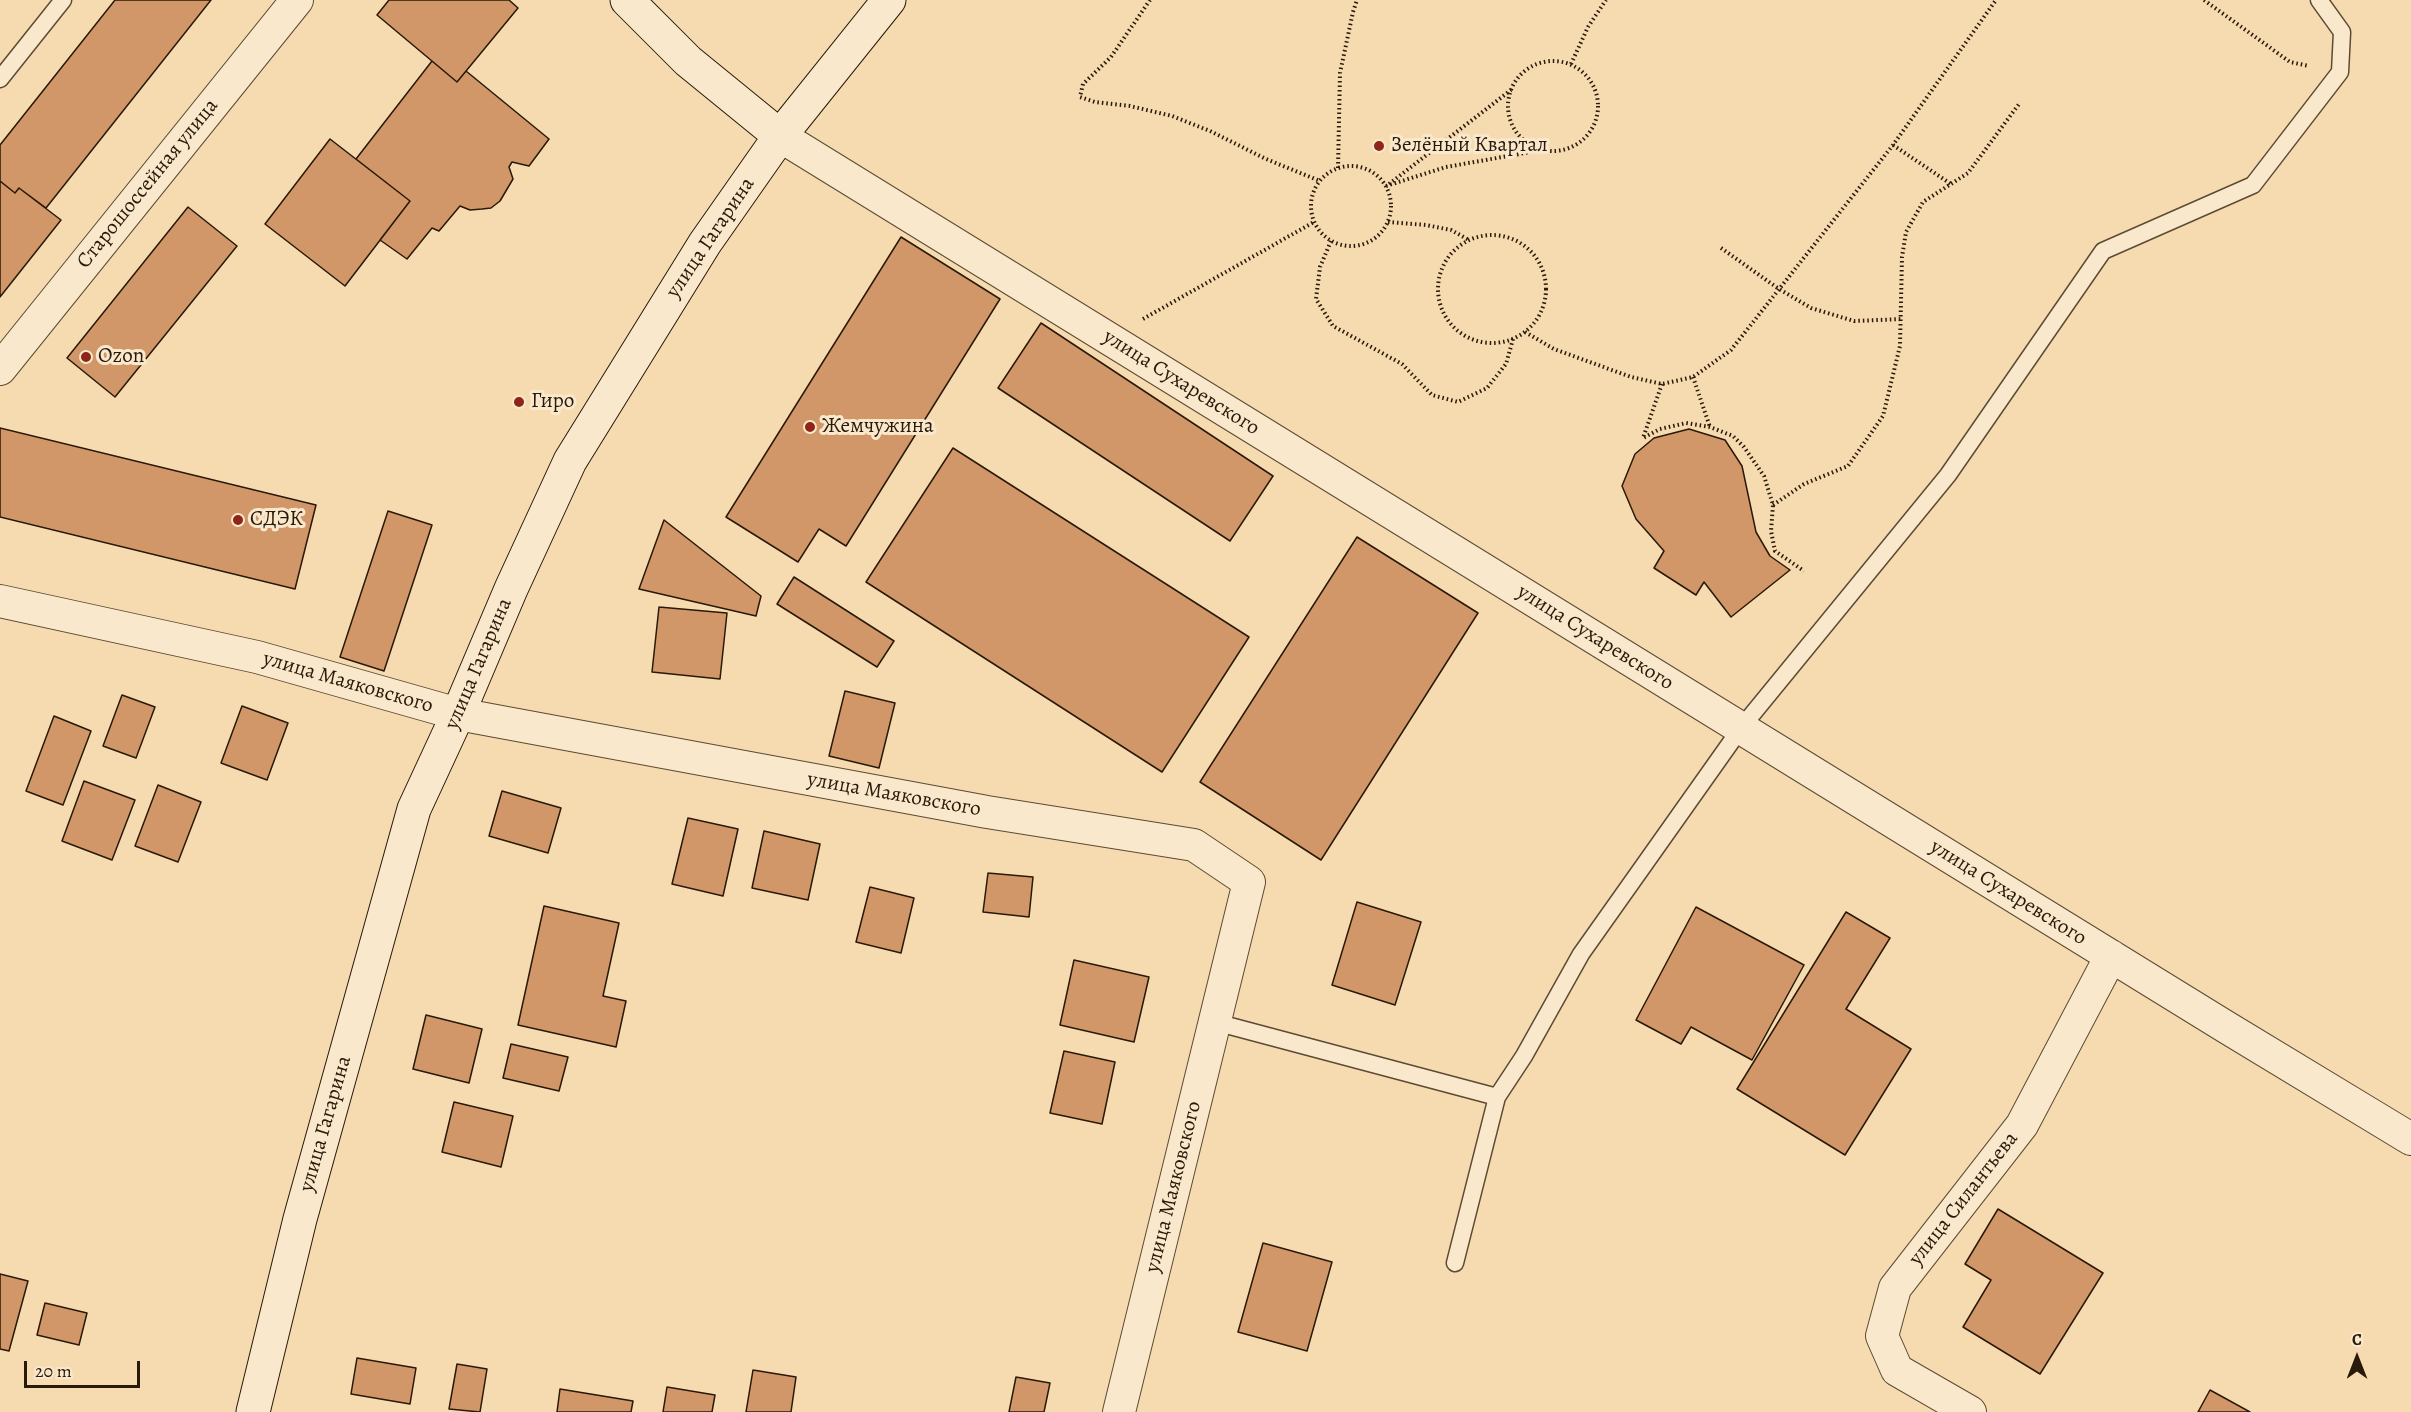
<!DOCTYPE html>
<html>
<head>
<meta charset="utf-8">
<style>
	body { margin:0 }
	#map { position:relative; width:2411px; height:1412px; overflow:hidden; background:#f6dbb1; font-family:Alegreya,serif }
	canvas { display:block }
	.north { position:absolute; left:2327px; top:1328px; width:60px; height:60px; -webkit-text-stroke:4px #f9e8cc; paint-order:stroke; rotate:0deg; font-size:16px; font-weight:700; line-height:24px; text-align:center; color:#281909 }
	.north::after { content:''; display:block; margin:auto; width:21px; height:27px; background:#281909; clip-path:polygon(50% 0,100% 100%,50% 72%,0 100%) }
	.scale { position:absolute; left:24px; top:1361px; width:116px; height:27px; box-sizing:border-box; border:3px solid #281909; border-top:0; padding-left:8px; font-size:18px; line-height:21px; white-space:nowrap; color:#281909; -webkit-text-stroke:4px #f9e8cc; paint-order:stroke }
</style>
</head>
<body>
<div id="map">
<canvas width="2411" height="1412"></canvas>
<div class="north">С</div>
<div class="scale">20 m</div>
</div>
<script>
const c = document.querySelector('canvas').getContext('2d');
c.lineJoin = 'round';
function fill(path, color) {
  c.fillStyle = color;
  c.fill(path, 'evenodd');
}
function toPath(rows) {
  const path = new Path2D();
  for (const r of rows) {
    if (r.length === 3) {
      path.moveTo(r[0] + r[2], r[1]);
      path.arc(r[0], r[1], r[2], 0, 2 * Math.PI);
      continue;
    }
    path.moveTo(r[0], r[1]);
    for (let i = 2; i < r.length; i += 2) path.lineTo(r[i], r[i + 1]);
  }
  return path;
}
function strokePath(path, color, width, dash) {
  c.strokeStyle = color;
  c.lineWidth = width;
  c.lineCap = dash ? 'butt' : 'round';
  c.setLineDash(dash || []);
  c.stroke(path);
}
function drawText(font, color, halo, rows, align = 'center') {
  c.font = font + ' Alegreya,serif';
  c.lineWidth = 6;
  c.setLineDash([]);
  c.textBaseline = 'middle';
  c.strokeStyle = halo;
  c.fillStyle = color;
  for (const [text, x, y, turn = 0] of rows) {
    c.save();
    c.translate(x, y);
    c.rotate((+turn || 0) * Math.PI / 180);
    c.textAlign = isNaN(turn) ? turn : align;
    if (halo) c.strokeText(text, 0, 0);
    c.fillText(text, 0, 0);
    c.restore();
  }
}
const building = toPath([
	[115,0,211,0,46,208,19,188,15,193,0,181,0,145,115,0],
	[389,0,509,0,518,8,457,82,377,15,389,0],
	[432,61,457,82,466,71,549,139,529,166,512,162,509,167,513,179,500,201,491,208,482,209,470,210,460,206,439,231,432,228,407,259,380,240,410,201,356,159,432,61],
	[330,139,410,201,345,286,265,224,330,139],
	[0,181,15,193,19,188,61,220,0,297,0,181],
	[188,207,237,246,115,397,67,358,188,207],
	[901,237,1000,299,846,546,819,529,798,562,726,517,901,237],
	[1041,323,1273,476,1230,541,998,388,1041,323],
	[0,428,316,505,295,589,0,517,0,428],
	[1689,429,1725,440,1742,466,1756,532,1770,556,1790,570,1731,617,1704,582,1696,595,1654,568,1664,551,1636,519,1622,486,1635,454,1654,438,1689,429],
	[953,448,1249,637,1162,772,866,582,953,448],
	[388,511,432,525,384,671,340,657,388,511],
	[664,520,761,596,756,616,639,589,664,520],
	[1357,537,1478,613,1321,860,1200,782,1357,537],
	[794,577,894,641,877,667,777,604,794,577],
	[659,607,727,613,720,679,652,672,659,607],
	[845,691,895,703,879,768,829,756,845,691],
	[122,695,155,707,136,758,103,746,122,695],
	[242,706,288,723,267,780,221,763,242,706],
	[54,716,91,731,63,805,26,791,54,716],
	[84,781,135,800,112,860,62,841,84,781],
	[158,785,201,802,178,862,135,846,158,785],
	[502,791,561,808,548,853,489,836,502,791],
	[688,818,738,829,723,896,672,884,688,818],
	[764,831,820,844,808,900,752,888,764,831],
	[988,873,1033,877,1029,917,983,912,988,873],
	[870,887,914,898,901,953,856,942,870,887],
	[1357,902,1421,922,1395,1005,1332,985,1357,902],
	[544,906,619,923,603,996,626,1001,616,1047,518,1025,544,906],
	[1696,907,1804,965,1752,1060,1691,1027,1681,1044,1636,1020,1696,907],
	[1846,912,1890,938,1846,1009,1911,1049,1845,1155,1737,1089,1846,912],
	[1074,960,1149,977,1134,1042,1060,1025,1074,960],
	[426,1015,482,1029,469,1083,413,1069,426,1015],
	[511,1044,568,1057,559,1091,503,1078,511,1044],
	[1064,1051,1115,1062,1102,1124,1050,1113,1064,1051],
	[454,1102,513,1116,501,1167,442,1152,454,1102],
	[1998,1209,2103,1273,2040,1374,1963,1327,1991,1280,1965,1264,1998,1209],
	[1263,1243,1332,1262,1307,1351,1238,1332,1263,1243],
	[0,1274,28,1281,9,1351,0,1349,0,1274],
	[45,1303,87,1313,79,1345,37,1335,45,1303],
	[357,1358,416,1368,410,1404,351,1394,357,1358],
	[457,1364,487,1369,480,1412,449,1409,457,1364],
	[753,1370,796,1377,791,1412,746,1412,753,1370],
	[1016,1377,1050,1383,1044,1412,1009,1412,1016,1377],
	[667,1387,715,1395,712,1412,663,1412,667,1387],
	[560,1389,633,1401,631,1412,557,1412,560,1389],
	[2210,1390,2250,1412,2198,1412,2210,1390]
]);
fill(building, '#d29769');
strokePath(building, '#281909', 1.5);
const lane = toPath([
	[0,79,63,0],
	[1215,1022,1497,1097],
	[1455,1263,1497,1097,1524,1056,1581,954,1741,728,1948,475,2103,251,2253,185,2340,72,2342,32,2319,0]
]);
const street = toPath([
	[780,136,2226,1027,2411,1139],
	[0,369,297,0],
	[0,601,257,657,458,714,987,812,1194,845,1249,882,1119,1412],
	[1970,1412,1897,1370,1882,1336,1895,1288,2022,1125,2111,956]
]);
const secondary = toPath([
	[627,0,688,61,780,136],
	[253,1412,300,1219,414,809,458,714,511,589,570,461,705,243,780,136,889,0]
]);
strokePath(lane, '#5c4a33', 19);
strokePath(street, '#5c4a33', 34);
strokePath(secondary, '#281909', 35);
strokePath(toPath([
	[1150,0,1111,57,1083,84,1080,97,1095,102,1130,106,1172,116,1210,131,1266,159,1320,181],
	[2204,0,2290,62,2309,66],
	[1553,106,45],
	[1571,64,1588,27,1606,0],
	[1893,145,1951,184],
	[1351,206,40],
	[1338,168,1340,73,1353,12,1357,0],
	[1389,184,1511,90],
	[1386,186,1446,167,1542,150],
	[1388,222,1426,225,1451,230,1469,240],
	[1492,289,54],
	[1331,241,1320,267,1316,299,1333,326,1402,364,1432,395,1458,402,1487,388,1506,364,1513,339],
	[1721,248,1779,289,1811,308,1854,321,1902,319],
	[1143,319,1314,222],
	[1525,332,1554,349,1631,377,1662,384,1693,377,1731,350,1893,145,1996,0],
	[1693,377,1710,427],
	[1662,384,1643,438,1660,429,1686,423,1710,427,1733,436,1744,447,1764,476,1773,505,1771,531,1775,551,1804,571],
	[1773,505,1804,484,1848,466,1883,416,1900,346,1902,257,1906,232,1923,202,1968,173,2019,104]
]), '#281909', 4, [1.5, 3]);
strokePath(lane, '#f9e8cc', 16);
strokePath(street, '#f9e8cc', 32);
strokePath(secondary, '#f9e8cc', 33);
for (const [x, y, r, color] of [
	[1379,146,6,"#8f2418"],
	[86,357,6,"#8f2418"],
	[519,402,6,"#8f2418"],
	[810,427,6,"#8f2418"],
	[238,520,6,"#8f2418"]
]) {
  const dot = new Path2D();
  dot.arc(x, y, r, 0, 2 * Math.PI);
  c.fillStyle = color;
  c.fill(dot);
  strokePath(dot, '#f9e8cc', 2);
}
drawText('21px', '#281909', '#f9e8cc', [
	["Зелёный Квартал",1391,146],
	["Ozon",98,357],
	["Гиро",531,402],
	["Жемчужина",822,427],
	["СДЭК",250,520]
], 'left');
drawText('21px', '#281909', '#f9e8cc', [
	["Старошоссейная улица",148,184,-51],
	["улица Гагарина",711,238,-56],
	["улица Сухаревского",1181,383,32],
	["улица Сухаревского",1595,638,32],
	["улица Гагарина",479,664,-67],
	["улица Маяковского",348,683,16],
	["улица Маяковского",894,795,10],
	["улица Сухаревского",2008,893,32],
	["улица Гагарина",326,1124,-74],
	["улица Маяковского",1174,1187,-76],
	["улица Силантьева",1964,1199,-52]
]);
</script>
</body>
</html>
